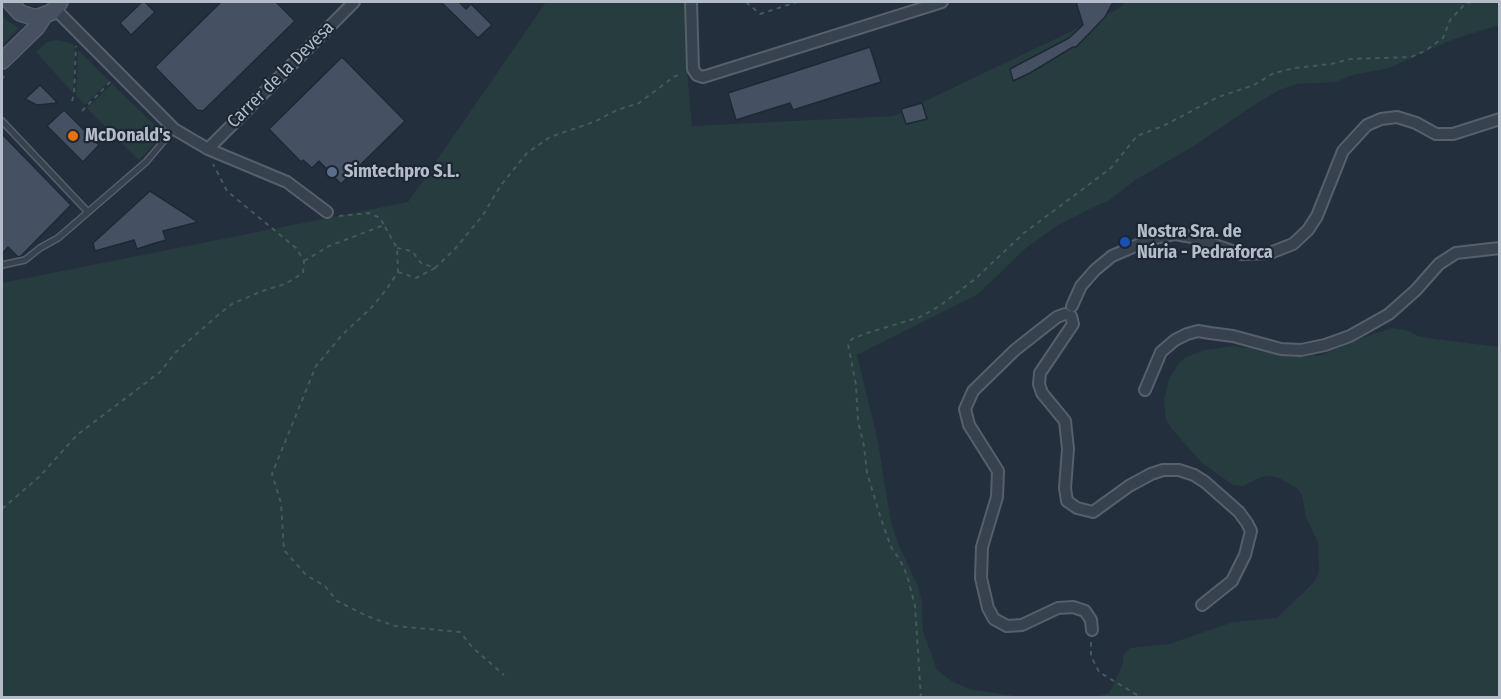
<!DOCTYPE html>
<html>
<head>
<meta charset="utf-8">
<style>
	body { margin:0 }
	#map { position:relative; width:1501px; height:699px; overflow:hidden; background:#242f3e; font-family:"Fira Sans Condensed",sans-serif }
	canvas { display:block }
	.frame { position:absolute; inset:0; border:3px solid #b4bcc9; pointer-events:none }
</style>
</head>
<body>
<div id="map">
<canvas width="1501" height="699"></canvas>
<div class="frame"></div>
</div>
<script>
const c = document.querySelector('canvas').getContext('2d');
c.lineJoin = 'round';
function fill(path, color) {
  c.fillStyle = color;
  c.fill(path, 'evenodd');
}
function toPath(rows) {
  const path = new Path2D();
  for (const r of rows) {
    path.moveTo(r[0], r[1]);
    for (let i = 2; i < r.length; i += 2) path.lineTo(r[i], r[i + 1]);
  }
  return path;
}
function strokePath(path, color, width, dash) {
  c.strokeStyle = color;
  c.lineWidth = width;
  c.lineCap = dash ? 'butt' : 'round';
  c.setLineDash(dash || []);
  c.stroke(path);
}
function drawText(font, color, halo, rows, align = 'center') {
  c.font = font + ' "Fira Sans Condensed",sans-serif';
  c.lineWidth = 4.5;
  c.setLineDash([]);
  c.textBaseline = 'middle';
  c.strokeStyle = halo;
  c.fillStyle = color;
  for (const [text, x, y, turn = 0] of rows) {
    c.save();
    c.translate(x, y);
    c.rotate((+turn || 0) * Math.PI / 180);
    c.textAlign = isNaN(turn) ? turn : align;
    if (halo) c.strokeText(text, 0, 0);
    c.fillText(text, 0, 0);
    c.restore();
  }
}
fill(toPath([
	[546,2,685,2,686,59,692,126,894,116,1118,9,1125,2,1499,2,1499,25,1454,39,1389,68,1353,75,1335,82,1297,84,1279,90,1251,107,1194,146,1137,179,1108,201,1091,208,1057,226,1026,248,978,294,857,355,877,437,891,522,897,541,917,584,922,602,923,631,937,670,951,681,969,689,1021,697,2,698,2,283,408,202],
	[2,12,5,19,19,28,2,45],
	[57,40,70,43,75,46,73,93,36,52,47,42],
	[78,50,109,81,85,105,76,96],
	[112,84,164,134,139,160,87,108],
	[1392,328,1409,331,1418,336,1427,338,1499,347,1499,697,1093,698,1109,693,1123,664,1123,655,1130,648,1169,644,1233,622,1277,618,1315,581,1319,572,1318,543,1306,517,1302,496,1297,488,1279,478,1270,476,1261,477,1243,486,1233,485,1202,463,1171,428,1166,419,1164,400,1169,379,1179,363,1186,357,1205,350,1234,346,1319,356,1362,338]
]), '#263c3f');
const building = toPath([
	[142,2,145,2,155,12,131,35,120,23,142,2],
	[221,2,276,2,295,21,203,111,197,110,155,67,221,2],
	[441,2,459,2,466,9,471,4,492,25,478,38,441,2],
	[1076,2,1113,2,1105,17,1076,47,1073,47,1030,73,1013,81,1010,69,1069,38,1083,25,1076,2],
	[870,47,881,82,793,110,790,103,736,120,728,93,870,47],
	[342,57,405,121,341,184,319,161,312,168,303,160,301,162,269,129,342,57],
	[40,85,55,100,57,103,37,105,25,99,40,85],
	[922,103,927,119,906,124,901,109,922,103],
	[64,110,99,145,83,162,47,126,64,110],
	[2,134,71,205,21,256,18,257,8,247,2,254,2,134],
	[150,191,198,222,163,231,166,240,152,244,137,249,134,240,95,251,93,243,150,191]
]);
fill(building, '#455162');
strokePath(building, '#1f2835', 1.5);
const service = toPath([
	[2,121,88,212],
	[2,265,25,260,40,248,58,238,146,162,174,129]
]);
const minor = toPath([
	[691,2,693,69,697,75,703,77,942,2],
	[55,9,174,129,208,149,287,182,327,212],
	[208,149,354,2],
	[1072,306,1081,286,1095,270,1112,256,1154,238,1175,234,1192,237,1241,254,1270,253,1293,244,1308,230,1317,216,1343,151,1367,125,1381,119,1397,117,1416,123,1436,134,1453,134,1500,119],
	[1065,314,1057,317,1015,350,973,391,965,409,969,425,998,471,997,497,982,547,981,578,988,608,994,619,1007,626,1022,625,1058,608,1073,607,1085,611,1091,620,1092,630],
	[1071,316,1073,324,1040,373,1039,384,1042,393,1065,421,1068,449,1065,488,1067,501,1077,508,1093,512,1129,486,1151,474,1163,470,1179,470,1194,475,1205,482,1239,512,1247,523,1251,531,1245,555,1232,581,1202,605],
	[1145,390,1161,352,1175,340,1187,334,1198,331,1210,333,1233,336,1281,349,1301,350,1325,345,1350,336,1389,314,1416,290,1439,264,1456,253,1500,248]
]);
const secondary = toPath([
	[10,2,20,13,36,18,52,12,60,2],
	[2,61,37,27,44,16]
]);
strokePath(service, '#565f6c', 8);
strokePath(minor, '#565f6c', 14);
strokePath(secondary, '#565f6c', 18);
strokePath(toPath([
	[746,2,760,14,797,2],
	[2,79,4,76],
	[72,101,74,94,76,46],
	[82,111,111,81],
	[339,216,369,213,380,218,384,225],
	[397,248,412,251,421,263,435,268,454,250,483,215,501,185,527,153,550,137,594,122,617,110,639,103,675,76,682,75],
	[304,261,329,246,384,225,397,248,398,272,386,290,371,308,342,335,316,366,272,474,281,503,284,550,306,575,325,586,337,601,367,616,395,626,460,632,473,648,504,675],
	[398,272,416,278,435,268],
	[2,509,40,476,77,435,160,372,176,352,218,315,232,304,262,291,285,284,303,273,304,261,296,248,227,191,213,164],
	[1091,642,1091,656,1099,672,1142,698],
	[921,698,915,606,907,575,900,560,891,547,881,519,867,473,864,446,858,421,856,385,848,344,852,339,867,333,920,317,941,305,975,279,1024,233,1111,168,1137,136,1165,125,1218,97,1254,85,1274,73,1295,68,1331,64,1350,59,1411,57,1425,51,1443,38,1450,20,1465,4,1471,2]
]), '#44595c', 2, [4.5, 4.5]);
strokePath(service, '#38414e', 5);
strokePath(minor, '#38414e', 10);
strokePath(secondary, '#465061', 15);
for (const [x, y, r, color] of [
	[73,136,6,"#e8710a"],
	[332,172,6,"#5c6f8a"],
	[1125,242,6,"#1a4fb4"]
]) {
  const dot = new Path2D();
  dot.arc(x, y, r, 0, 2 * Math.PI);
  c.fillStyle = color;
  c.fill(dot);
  strokePath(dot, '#1d2633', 2);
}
drawText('18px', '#b4bcc9', '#1d2633', [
	["Carrer de la Devesa",281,75,-45]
]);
drawText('bold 18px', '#b4bcc9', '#1d2633', [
	["McDonald's",85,136],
	["Simtechpro S.L.",344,172],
	["Nostra Sra. de",1137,232],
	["Núria - Pedraforca",1137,253]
], 'left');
</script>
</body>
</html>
